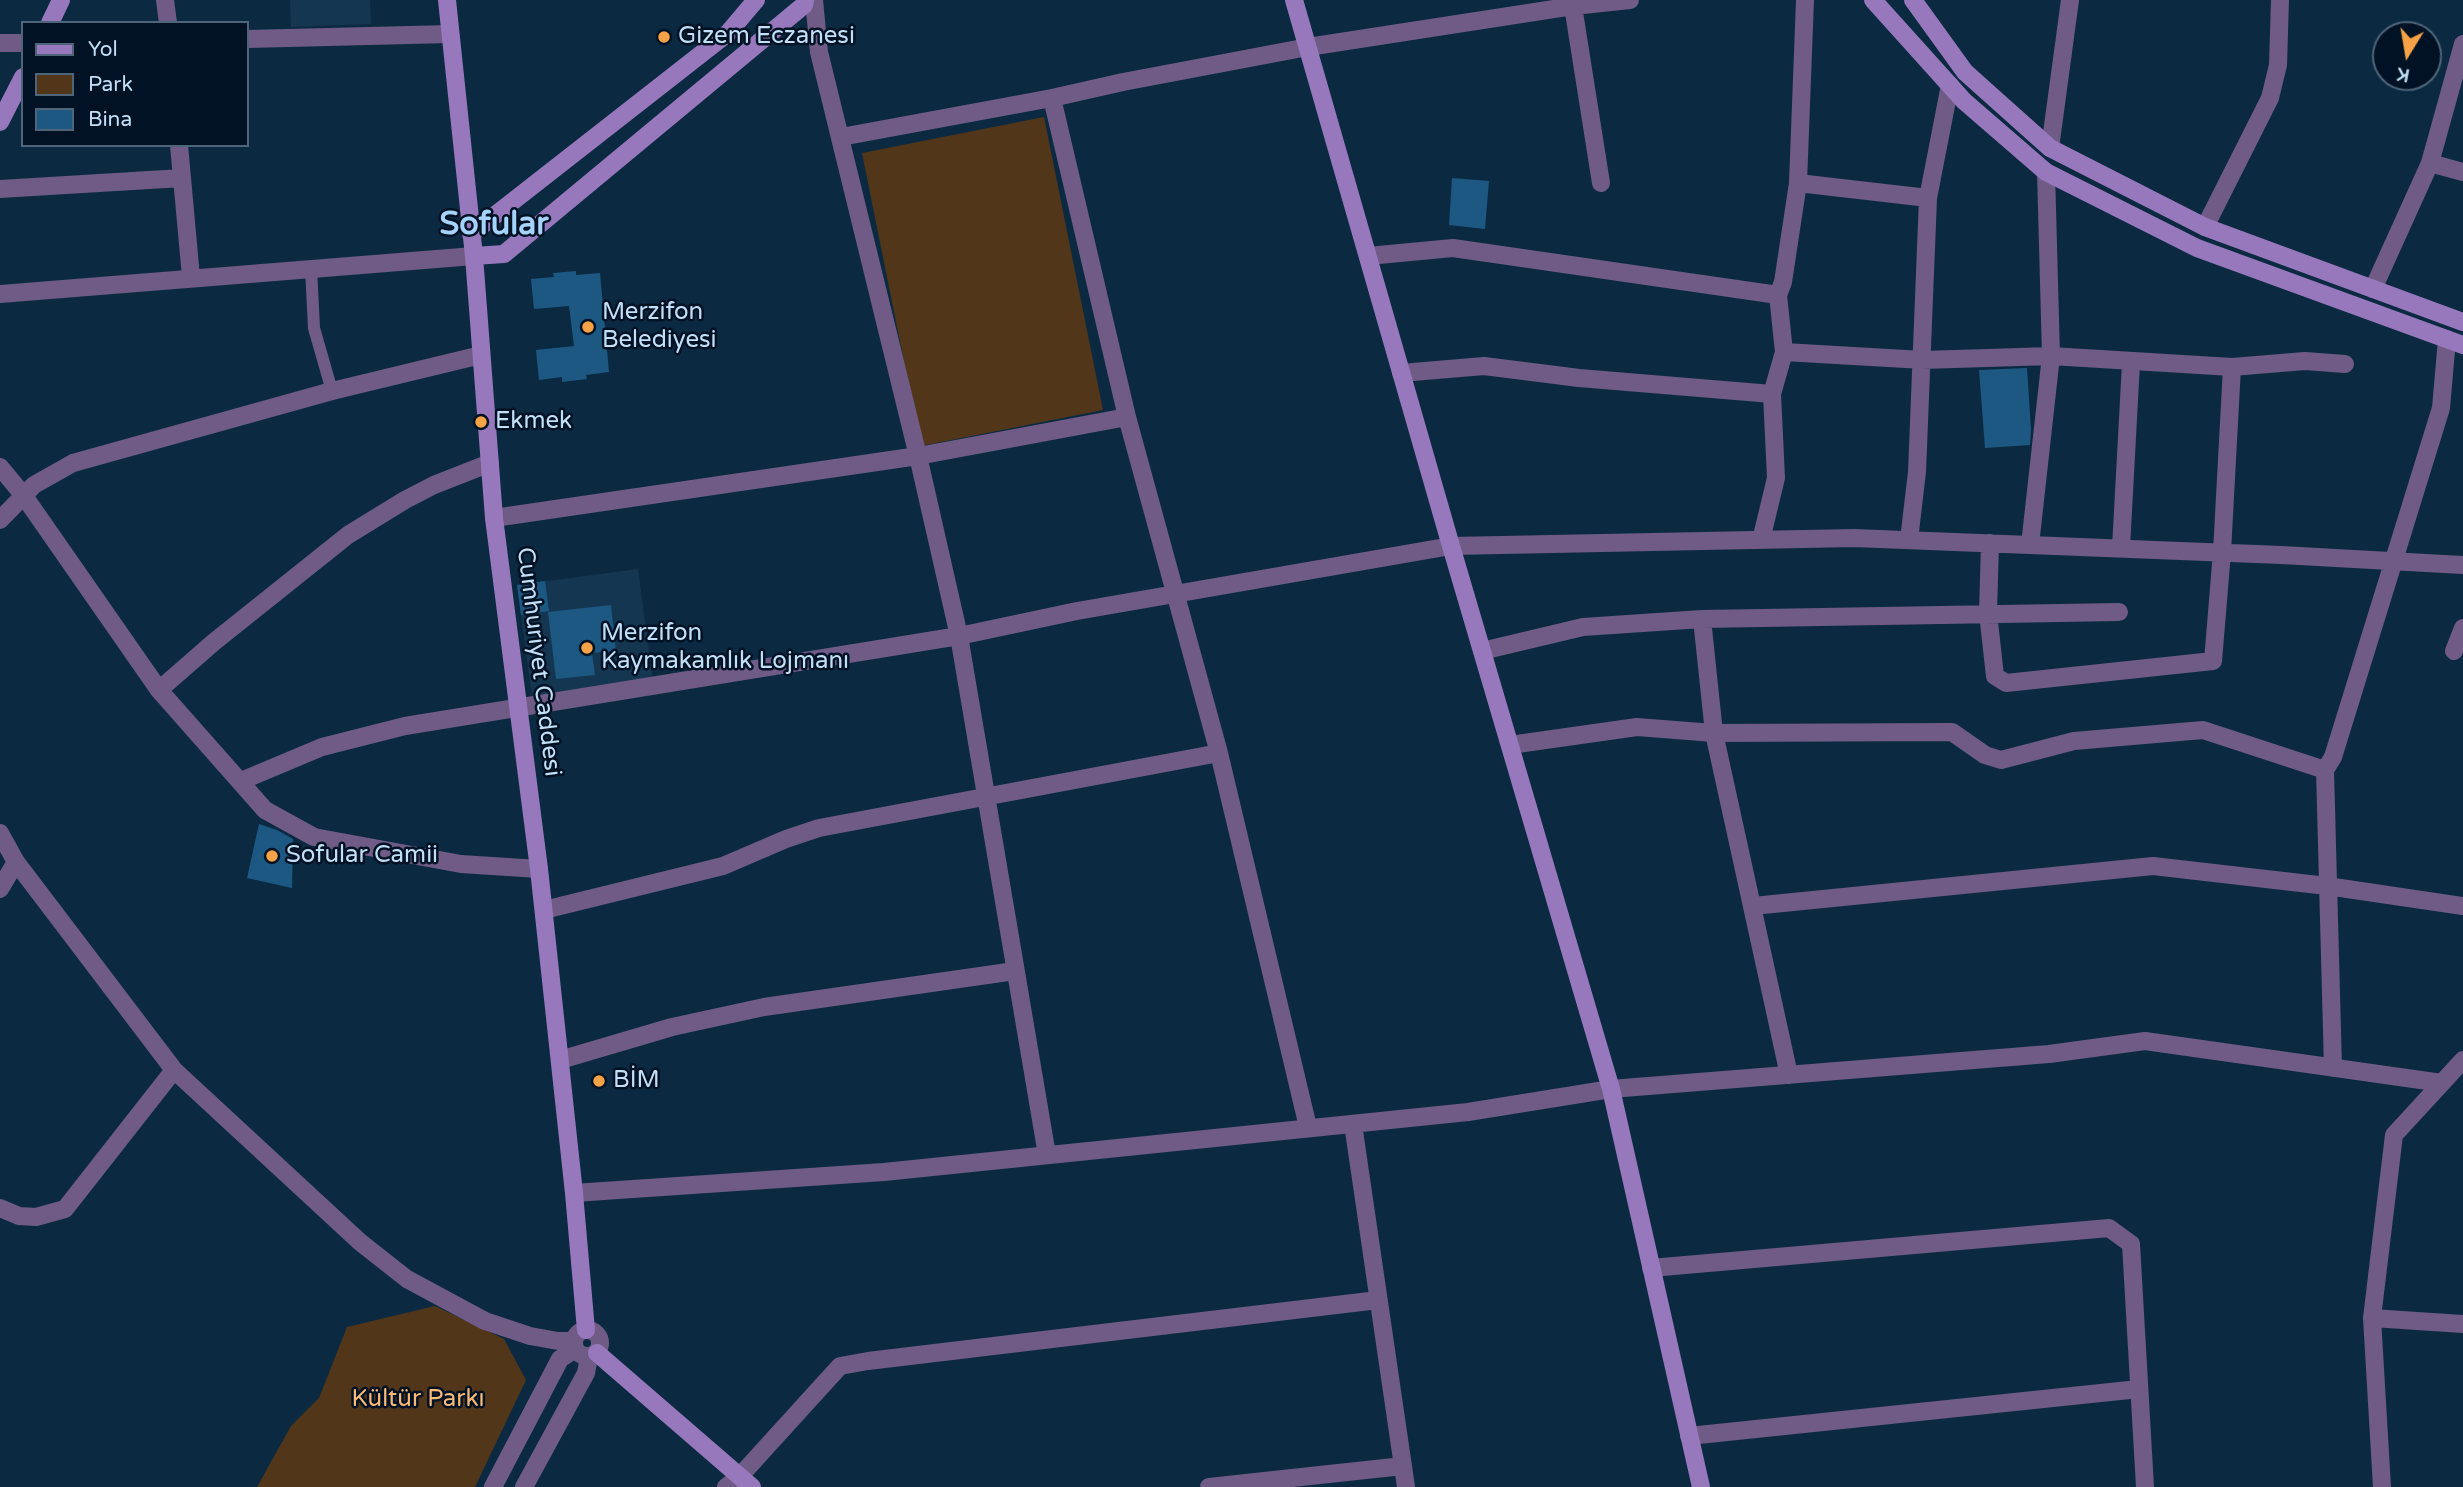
<!DOCTYPE html>
<html>
<head>
<meta charset="utf-8">
<style>
	body { margin:0 }
	#map { position:relative; width:2463px; height:1487px; overflow:hidden; background:#0b2a41; font-family:"Varela Round",sans-serif }
	canvas { display:block }
	.legend { position:absolute; left:21px; top:21px; width:228px; height:126px; box-sizing:border-box; background:#001223; border:2px solid #4e6478; margin:0; padding:9px 12px; list-style:none; font-size:21px; color:#c2dff8 }
	.legend li { display:flex; align-items:center; gap:14px; height:35px }
	.legend b { width:35px; border:2px solid #4e6478 }
	.north { position:absolute; left:2372px; top:21px; width:70px; height:70px; box-sizing:border-box; background:#001223; border:2px solid #4e6478; border-radius:50%; rotate:191deg; font-size:19px; font-weight:700; line-height:28px; text-align:center; color:#c2dff8 }
	.north::after { content:''; display:block; margin:auto; width:24px; height:32px; background:#f6a247; clip-path:polygon(50% 0,100% 100%,50% 72%,0 100%) }
</style>
</head>
<body>
<div id="map">
<canvas width="2463" height="1487"></canvas>
<ul class="legend">
<li><b style="height:9px;background:#9878bc"></b>Yol</li>
<li><b style="height:19px;background:#523619"></b>Park</li>
<li><b style="height:19px;background:#1d5883"></b>Bina</li>
</ul>
<div class="north">K</div>
</div>
<script>
const c = document.querySelector('canvas').getContext('2d');
c.lineJoin = 'round';
function fill(path, color) {
  c.fillStyle = color;
  c.fill(path, 'evenodd');
}
function toPath(rows) {
  const path = new Path2D();
  for (const r of rows) {
    if (r.length === 3) {
      path.moveTo(r[0] + r[2], r[1]);
      path.arc(r[0], r[1], r[2], 0, 2 * Math.PI);
      continue;
    }
    path.moveTo(r[0], r[1]);
    for (let i = 2; i < r.length; i += 2) path.lineTo(r[i], r[i + 1]);
  }
  return path;
}
function strokePath(path, color, width, dash) {
  c.strokeStyle = color;
  c.lineWidth = width;
  c.lineCap = dash ? 'butt' : 'round';
  c.setLineDash(dash || []);
  c.stroke(path);
}
function drawText(font, color, halo, rows, align = 'center') {
  c.font = font + ' "Varela Round",sans-serif';
  c.lineWidth = 5;
  c.setLineDash([]);
  c.textBaseline = 'middle';
  c.strokeStyle = halo;
  c.fillStyle = color;
  for (const [text, x, y, turn = 0] of rows) {
    c.save();
    c.translate(x, y);
    c.rotate((+turn || 0) * Math.PI / 180);
    c.textAlign = isNaN(turn) ? turn : align;
    if (halo) c.strokeText(text, 0, 0);
    c.fillText(text, 0, 0);
    c.restore();
  }
}
fill(toPath([
	[290,0,370,0,371,24,291,27],
	[638,569,653,681,532,696,517,585]
]), '#153651');
fill(toPath([
	[1044,117,1103,410,921,446,862,153],
	[435,1306,504,1339,526,1380,475,1487,257,1487,291,1426,319,1398,347,1327]
]), '#523619');
fill(toPath([
	[1452,178,1489,181,1485,229,1449,225],
	[576,271,576,275,600,273,609,372,586,375,587,379,562,382,562,377,539,380,536,350,574,346,569,306,534,309,531,279,554,277,553,273],
	[2027,368,2031,429,2030,445,1985,448,1979,370],
	[545,581,549,611,521,615,517,585],
	[611,605,616,651,592,653,595,675,556,679,548,612],
	[259,824,277,830,293,839,292,888,247,878]
]), '#1d5883');
strokePath(toPath([
	[311,268,314,328,332,391]
]), '#6f5b86', 12);
strokePath(toPath([
	[165,0,168,23],
	[814,0,819,52,918,456,959,636,1047,1155],
	[1573,6,1601,183],
	[247,39,450,34],
	[0,43,23,43],
	[1052,98,1127,417,1219,753,1308,1127],
	[841,137,1052,98,1123,82,1308,47,1573,6,1630,0],
	[179,145,191,277],
	[2050,148,2070,0],
	[2430,163,2463,172],
	[1798,183,1928,198],
	[0,189,182,178],
	[2205,227,2270,98,2278,65,2280,0],
	[1368,256,1453,248,1778,295],
	[2373,289,2430,163,2463,44],
	[0,294,474,256],
	[1784,352,1923,360,2051,356,2232,367,2305,361,2345,364],
	[1401,373,1484,366,1579,378,1772,394],
	[0,467,24,496,159,690,265,810,314,837,461,864,539,869],
	[494,518,918,456,1127,417],
	[0,520,34,485,73,463,332,391,481,355],
	[1761,540,1776,478,1772,394,1784,352,1778,295,1783,282,1798,183,1805,0],
	[1909,540,1917,472,1928,198,1950,85],
	[1990,543,1988,613,1995,676,2006,683,2213,661,2222,552,2232,367],
	[2030,545,2051,356,2046,172],
	[2121,548,2131,363],
	[1702,619,1714,733,1789,1075],
	[1482,651,1583,627,1702,619,2119,612],
	[2454,651,2463,628],
	[159,690,214,642,348,535,405,500,434,485,490,463],
	[1510,745,1637,727,1714,733,1952,732,1985,755,2001,760,2074,741,2203,730,2325,770],
	[241,781,322,747,405,726,959,636,1077,611,1451,546,1854,538,2281,555,2463,565],
	[0,833,16,862,174,1070,65,1209,36,1217,19,1216,0,1208],
	[0,889,16,862],
	[1753,906,2153,866,2327,886,2463,906],
	[544,910,723,866,786,839,819,828,1219,753],
	[560,1060,672,1027,764,1007,1015,971],
	[2333,1068,2325,770,2333,757,2441,408,2447,339],
	[174,1070,360,1242,407,1279,485,1321,530,1336,558,1341,574,1341],
	[1353,1124,1406,1487],
	[574,1193,884,1172,1468,1112,1611,1089,2049,1054,2145,1041,2442,1083],
	[1651,1268,2109,1228,2131,1244,2145,1487],
	[2372,1318,2463,1324],
	[587,1343,13],
	[1689,1436,2139,1389],
	[493,1487,560,1359,575,1349],
	[524,1487,586,1373,589,1357],
	[726,1487,740,1476,840,1366,868,1361,1378,1300],
	[1209,1487,1403,1466],
	[2382,1487,2372,1318,2394,1135,2463,1060]
]), '#6f5b86', 18);
strokePath(toPath([
	[447,0,474,256,494,518,539,869,574,1193,586,1330],
	[1294,0,1451,546,1611,1089,1701,1487],
	[1873,0,1964,101,2046,172,2197,248,2463,345],
	[1913,0,1965,72,2050,148,2205,227,2463,322],
	[50,23,61,0],
	[0,122,23,77],
	[471,234,728,33,756,0],
	[474,256,504,254,804,5,805,0],
	[597,1353,752,1487]
]), '#9878bc', 18);
for (const [x, y, r, color] of [
	[664,37,7,"#f6a247"],
	[588,327,7,"#f6a247"],
	[481,422,7,"#f6a247"],
	[587,648,7,"#f6a247"],
	[272,856,7,"#f6a247"],
	[599,1081,7,"#f6a247"]
]) {
  const dot = new Path2D();
  dot.arc(x, y, r, 0, 2 * Math.PI);
  c.fillStyle = color;
  c.fill(dot);
  strokePath(dot, '#001223', 2.5);
}
drawText('24px', '#c2dff8', '#001223', [
	["Gizem Eczanesi",678,37],
	["Merzifon",602,313],
	["Belediyesi",602,341],
	["Ekmek",495,422],
	["Merzifon",601,634],
	["Kaymakamlık Lojmanı",601,662],
	["Sofular Camii",286,856],
	["BİM",613,1081]
], 'left');
drawText('24px', '#c2dff8', '#001223', [
	["Cumhuriyet Caddesi",538,662,83]
]);
drawText('24px', '#fbb978', '#001223', [
	["Kültür Parkı",418,1400]
]);
drawText('bold 32px', '#a5d3fb', '#001223', [
	["Sofular",494,226]
]);
</script>
</body>
</html>
